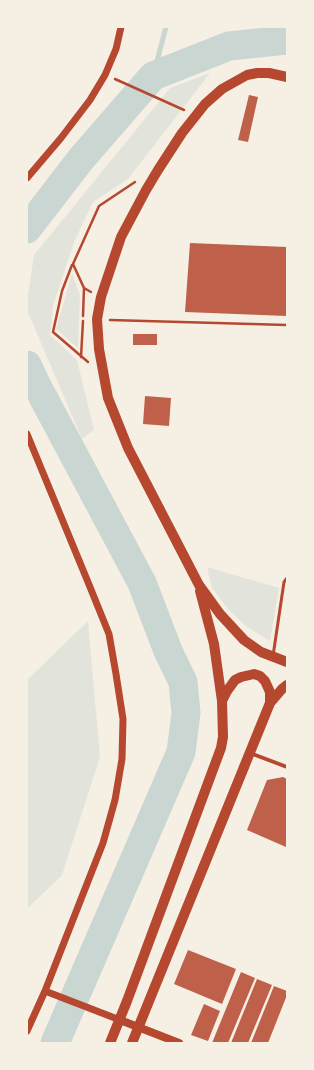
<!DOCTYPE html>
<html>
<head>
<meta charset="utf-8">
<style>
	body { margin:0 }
	#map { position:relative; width:314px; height:1070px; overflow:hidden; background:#f6efe4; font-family:"Varela Round",sans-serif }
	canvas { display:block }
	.frame { position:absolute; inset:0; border:28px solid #f6efe4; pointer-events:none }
</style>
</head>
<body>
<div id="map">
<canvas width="314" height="1070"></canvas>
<div class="frame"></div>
</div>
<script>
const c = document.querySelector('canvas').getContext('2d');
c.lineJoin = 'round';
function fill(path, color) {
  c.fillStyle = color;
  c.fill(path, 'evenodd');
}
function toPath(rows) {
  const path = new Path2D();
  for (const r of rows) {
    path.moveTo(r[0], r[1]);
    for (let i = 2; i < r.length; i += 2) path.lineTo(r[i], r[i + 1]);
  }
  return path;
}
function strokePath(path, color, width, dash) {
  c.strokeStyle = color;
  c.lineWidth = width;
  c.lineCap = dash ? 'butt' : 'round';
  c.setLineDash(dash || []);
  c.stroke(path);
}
fill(toPath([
	[210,73,128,179,93,202,74,242,53,306,50,335,77,360,94,430,82,439,27,310,27,302,34,255,170,88],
	[72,273,80,295,78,348,56,329],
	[207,567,279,588,270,641,247,627,228,609,212,588],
	[88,621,100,757,62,875,27,909,27,680]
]), '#e2e4dc');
strokePath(toPath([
	[153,76,166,27]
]), '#c9d6d2', 5);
strokePath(toPath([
	[27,229,81,159,153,76,229,46,287,40],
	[27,365,36,384,142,583,168,651,183,682,186,713,181,752,55,1043]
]), '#c9d6d2', 29);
fill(toPath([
	[249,95,258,97,248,142,238,140],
	[190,243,287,247,287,316,185,312],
	[133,334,157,334,157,345,133,345],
	[145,396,171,398,169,426,143,424],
	[283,777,287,779,287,844,286,847,247,830,267,780],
	[188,950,236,969,222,1004,174,984],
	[241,972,255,978,228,1043,212,1043],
	[257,979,272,985,248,1043,231,1043],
	[274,986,287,991,287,995,268,1043,251,1043],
	[204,1004,220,1011,208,1041,191,1035]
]), '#bf614a');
strokePath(toPath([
	[115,79,184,110],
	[72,265,62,291,53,332,88,362],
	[91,292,84,288,73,264,99,206,135,182],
	[83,316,84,288],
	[110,320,287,325],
	[81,357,83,321]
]), '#b5482f', 2.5);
strokePath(toPath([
	[273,656,284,582,287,578]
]), '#b5482f', 3);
strokePath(toPath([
	[250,753,287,767]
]), '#b5482f', 4);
strokePath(toPath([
	[27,178,61,138,90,100,105,75,116,49,121,27],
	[27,434,90,587,109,634,116,674,123,719,122,759,115,800,103,843,45,991,120,1020],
	[27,1031,45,991]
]), '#b5482f', 7);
strokePath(toPath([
	[120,1020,179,1043]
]), '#b5482f', 8);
strokePath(toPath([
	[287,77,269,73,257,73,247,75,222,89,205,104,182,133,158,170,146,190,121,237,101,297,97,319,99,349,108,398,128,448,199,585,220,614,244,640,261,652,287,662],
	[222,701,227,691,235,680,241,677,254,674,260,676,265,681,270,692,270,703],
	[110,1043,127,1001,221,748,223,737,222,701,214,644,200,591],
	[132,1043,270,703,282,689,287,685]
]), '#b5482f', 10);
</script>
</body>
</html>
